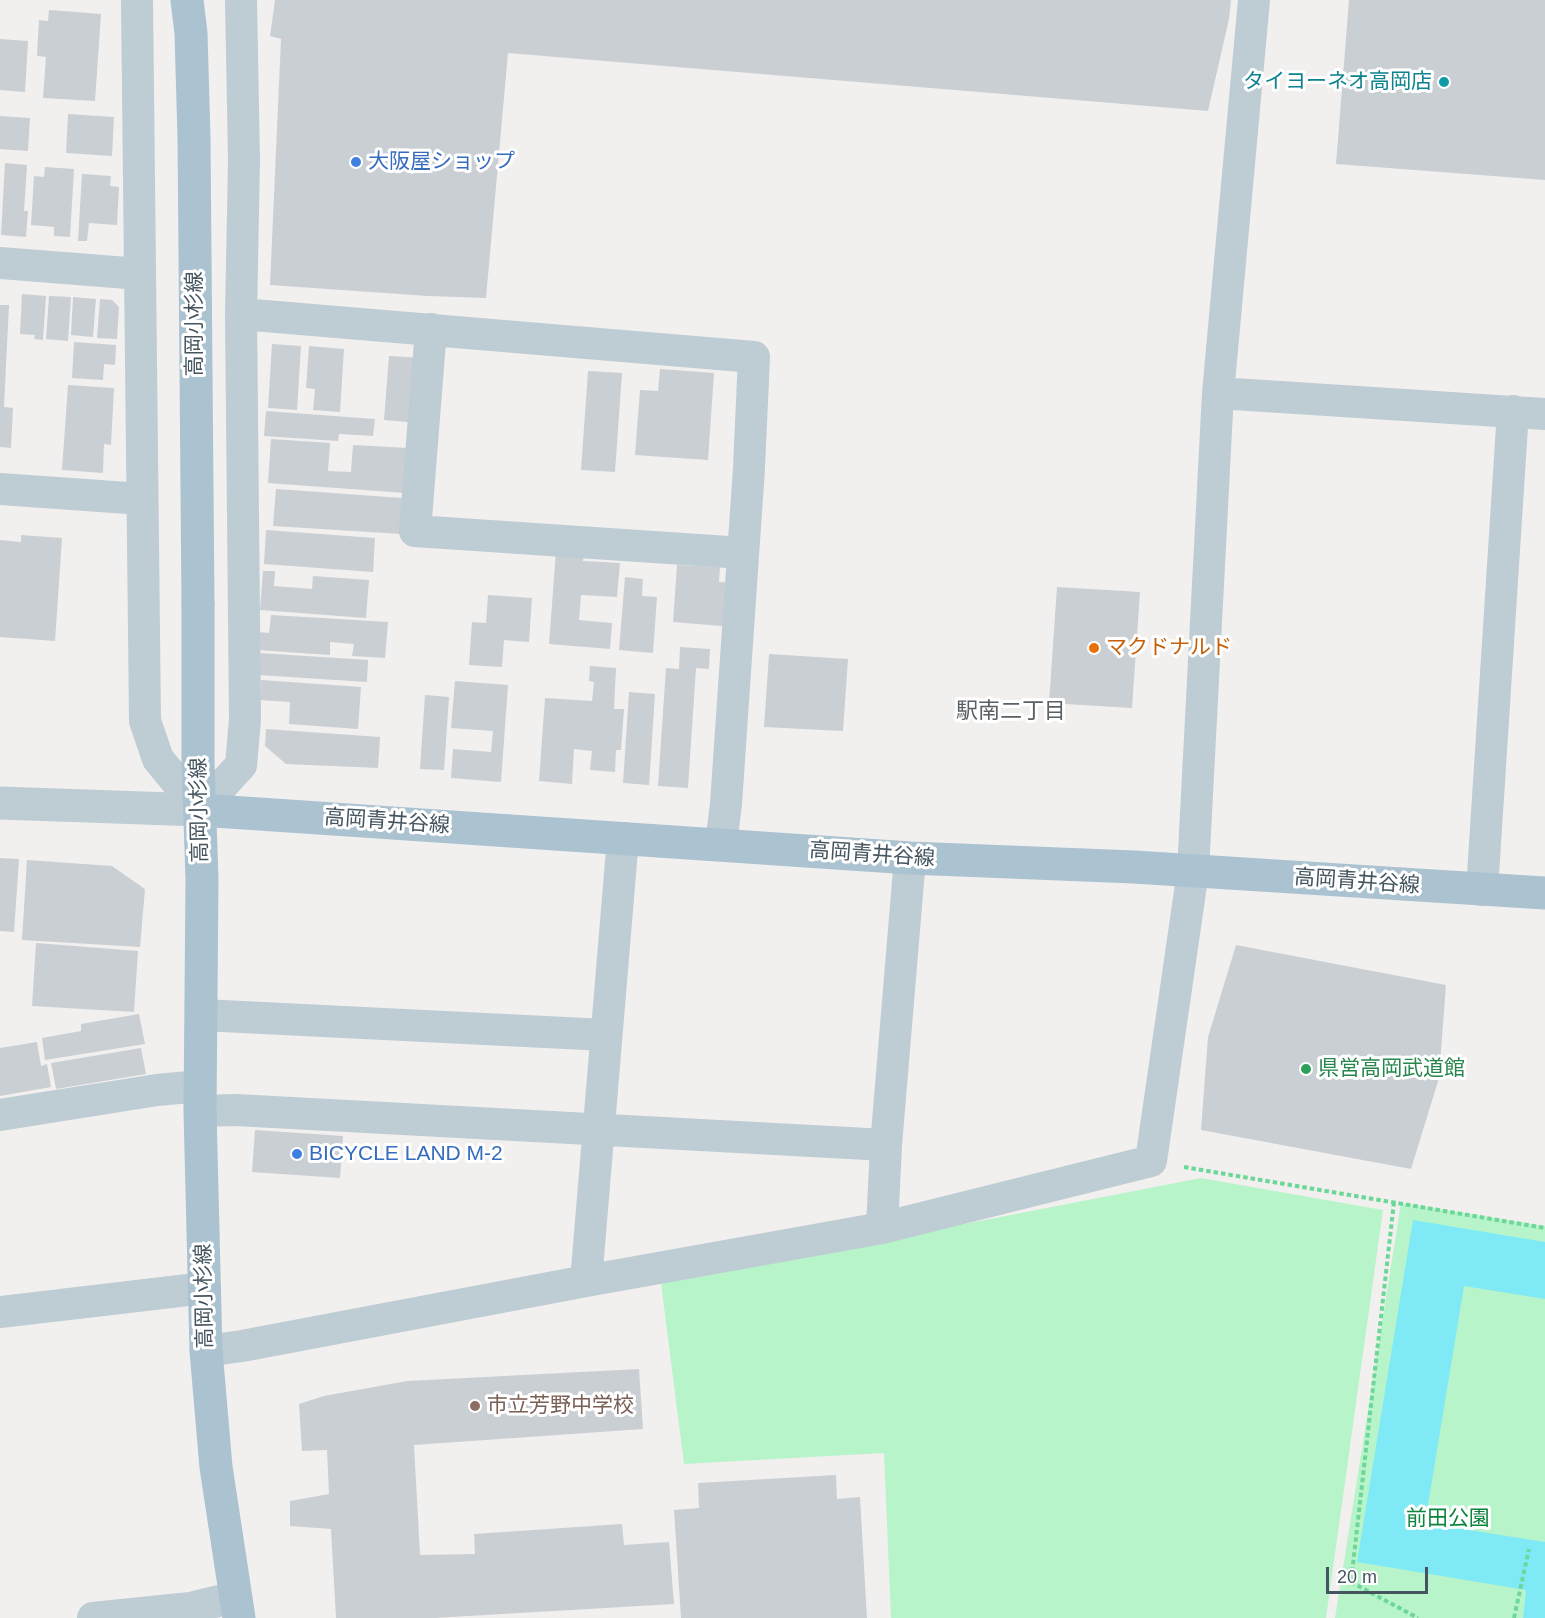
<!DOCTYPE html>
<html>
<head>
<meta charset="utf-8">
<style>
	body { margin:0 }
	#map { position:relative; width:1545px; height:1618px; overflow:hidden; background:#f2efef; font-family:Helvetica,sans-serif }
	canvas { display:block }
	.scale { position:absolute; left:1326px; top:1567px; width:102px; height:27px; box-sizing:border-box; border:3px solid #45555f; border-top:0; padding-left:8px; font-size:18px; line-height:21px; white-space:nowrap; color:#45555f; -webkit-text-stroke:4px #fff; paint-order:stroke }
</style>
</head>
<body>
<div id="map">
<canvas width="1545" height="1618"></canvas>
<div class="scale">20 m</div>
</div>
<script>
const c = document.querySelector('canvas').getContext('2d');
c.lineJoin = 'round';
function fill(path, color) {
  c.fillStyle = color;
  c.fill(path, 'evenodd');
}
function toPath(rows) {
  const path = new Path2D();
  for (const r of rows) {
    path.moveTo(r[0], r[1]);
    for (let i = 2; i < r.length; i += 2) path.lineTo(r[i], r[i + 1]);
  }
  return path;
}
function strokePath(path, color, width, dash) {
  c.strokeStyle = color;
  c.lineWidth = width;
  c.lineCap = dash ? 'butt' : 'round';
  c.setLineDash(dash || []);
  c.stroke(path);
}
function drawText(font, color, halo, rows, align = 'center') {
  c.font = font + ' Helvetica,"Noto Sans JP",sans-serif';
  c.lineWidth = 6;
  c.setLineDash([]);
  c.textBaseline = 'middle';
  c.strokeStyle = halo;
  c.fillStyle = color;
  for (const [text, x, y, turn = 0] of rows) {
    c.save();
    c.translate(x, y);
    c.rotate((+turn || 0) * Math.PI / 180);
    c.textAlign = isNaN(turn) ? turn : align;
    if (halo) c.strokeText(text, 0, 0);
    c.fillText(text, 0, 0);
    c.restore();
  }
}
fill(toPath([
	[1201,1178,1383,1210,1326,1618,891,1618,884,1453,684,1464,661,1283],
	[1401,1203,1545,1226,1545,1618,1335,1618]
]), '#b8f4ca');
fill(toPath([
	[1413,1220,1545,1242,1545,1299,1464,1286,1425,1523,1545,1542,1545,1618,1523,1618,1526,1590,1357,1562]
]), '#80e9f6');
fill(toPath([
	[275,0,1231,0,1229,19,1208,111,508,53,486,298,428,296,270,285,281,39,270,36],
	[1349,0,1545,0,1545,180,1336,164],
	[49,10,101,14,95,101,43,98,46,57,37,56,39,20,48,21],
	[0,39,28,41,25,92,0,90],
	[68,114,114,117,112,156,66,153],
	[0,116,30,118,28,151,0,149],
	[5,163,27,165,24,211,28,211,26,237,1,235],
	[45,167,74,169,70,237,54,236,54,227,31,225,34,176,44,177],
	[82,174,111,176,110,186,119,187,117,225,89,223,87,241,78,241],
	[22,294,46,296,43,340,34,339,35,335,20,334],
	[49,296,71,297,68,341,46,339],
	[73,297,96,299,93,337,71,335],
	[100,299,112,300,119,307,117,339,97,338],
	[0,305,9,305,4,407,13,408,11,448,0,447],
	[74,342,116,345,115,365,104,364,103,380,72,378],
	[272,344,301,346,297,410,268,408],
	[309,346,344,349,340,412,313,410,315,389,306,388],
	[389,356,424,358,419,423,384,420],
	[660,369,714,373,708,460,635,455,640,390,658,391],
	[588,371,622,373,615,472,581,470],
	[68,385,114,388,111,445,104,444,103,473,62,470],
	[266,411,375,419,373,436,339,434,338,441,264,436],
	[271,439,330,443,328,471,351,472,353,445,408,448,405,493,268,483],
	[276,489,403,498,401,534,273,526],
	[266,530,375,538,373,572,264,564],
	[21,535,62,538,55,641,0,637,0,540,21,542],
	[556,551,584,553,583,561,620,563,617,597,581,595,579,620,612,623,610,649,549,644],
	[677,565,720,567,719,582,737,583,733,627,673,622],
	[263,571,275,571,274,586,312,589,313,576,369,580,366,618,260,610],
	[625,577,643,579,642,596,657,597,653,653,619,650],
	[1057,587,1140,592,1132,708,1049,703],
	[488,595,532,598,529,642,504,640,502,667,469,665,472,622,486,623],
	[271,615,388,622,385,658,352,656,354,644,330,642,330,655,257,650,258,632,269,633],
	[680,647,710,649,709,669,696,668,688,788,658,786,666,668,679,669],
	[259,653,368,660,367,682,258,675],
	[769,654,848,659,843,731,764,727],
	[590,666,616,668,614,709,624,709,621,750,616,750,615,772,590,770,592,751,574,749,572,784,539,781,545,698,592,701,594,682,589,681],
	[261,680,361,687,358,729,289,724,290,702,260,700],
	[455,681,508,685,501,782,451,778,453,749,491,752,493,731,451,728],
	[629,692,655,694,649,785,623,783],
	[425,695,449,697,444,770,420,769],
	[266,729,380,737,378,768,286,764,265,746],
	[0,858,19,859,14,932,0,931],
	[27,860,112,866,145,889,140,947,22,940],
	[36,943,138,951,134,1012,32,1006],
	[1236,945,1446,985,1439,1078,1411,1169,1201,1130,1208,1037],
	[139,1014,145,1044,45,1060,42,1038,81,1031,81,1024],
	[37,1042,41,1066,47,1064,51,1087,0,1096,0,1048],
	[141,1048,146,1074,56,1089,51,1063],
	[255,1130,343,1136,340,1178,252,1172],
	[639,1369,643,1429,414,1445,420,1555,475,1554,474,1534,622,1524,624,1545,669,1542,674,1604,434,1618,336,1618,331,1529,290,1526,290,1501,329,1494,327,1450,302,1451,299,1404,324,1396,407,1381],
	[836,1475,837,1499,860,1497,867,1618,681,1618,674,1510,699,1508,698,1483]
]), '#cacfd4');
strokePath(toPath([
	[1184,1167,1545,1228],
	[1394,1202,1351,1582,1418,1618],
	[1514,1618,1529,1549]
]), '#6cd798', 4, [4.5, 3]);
strokePath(toPath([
	[137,0,145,721,158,759,200,810,241,765,245,719,241,314,244,160,241,0],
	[0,263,140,274],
	[241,314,754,357,749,468,726,804,721,844],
	[431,329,415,531,743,553],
	[1218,393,1545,414],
	[0,489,142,499],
	[1482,890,1513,411],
	[202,1015,606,1035],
	[200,1111,236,1110,886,1145],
	[0,1115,157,1090,200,1086],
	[882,1228,886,1145,910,858],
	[586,1281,623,838],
	[0,1312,205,1288],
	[206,1351,242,1346,586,1281,882,1228,1151,1161,1193,871,1218,393,1254,0],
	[93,1618,190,1608,235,1597]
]), '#beccd3', 32);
strokePath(toPath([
	[0,803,200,810]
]), '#beccd3', 33);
strokePath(toPath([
	[198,604,198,762,202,879,200,1111,206,1351,216,1467,239,1618],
	[200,810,910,858,1134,867,1545,893]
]), '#abc2d1', 33);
strokePath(toPath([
	[187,0,191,33,194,138,198,604]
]), '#abc2d1', 33);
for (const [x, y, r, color] of [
	[1444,82,6,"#0f9aa8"],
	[356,162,6,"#3f7fe0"],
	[1094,648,6,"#e8710a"],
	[1306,1069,6,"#2e9e5b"],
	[297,1154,6,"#3f7fe0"],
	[475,1406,6,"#8d6e63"]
]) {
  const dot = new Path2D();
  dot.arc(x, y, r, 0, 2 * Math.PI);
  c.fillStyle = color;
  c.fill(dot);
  strokePath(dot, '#fff', 2);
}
drawText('21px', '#0d838f', '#fff', [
	["タイヨーネオ高岡店",1432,82]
], 'right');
drawText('21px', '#366cbe', '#fff', [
	["大阪屋ショップ",368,162],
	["BICYCLE LAND M-2",309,1154]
], 'left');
drawText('21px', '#45555f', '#fff', [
	["高岡小杉線",195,324,-90],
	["高岡小杉線",200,810,-91],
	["高岡青井谷線",387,822,4],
	["高岡青井谷線",872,855,4],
	["高岡青井谷線",1357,882,4],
	["高岡小杉線",205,1296,-91]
]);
drawText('21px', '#c56008', '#fff', [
	["マクドナルド",1106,648]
], 'left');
drawText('21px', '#27864d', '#fff', [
	["県営高岡武道館",1318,1069]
], 'left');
drawText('21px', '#785e54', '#fff', [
	["市立芳野中学校",487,1406]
], 'left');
drawText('21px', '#0c843d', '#fff', [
	["前田公園",1448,1519]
]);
drawText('22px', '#5b6065', '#fff', [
	["駅南二丁目",1011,712]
]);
</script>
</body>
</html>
